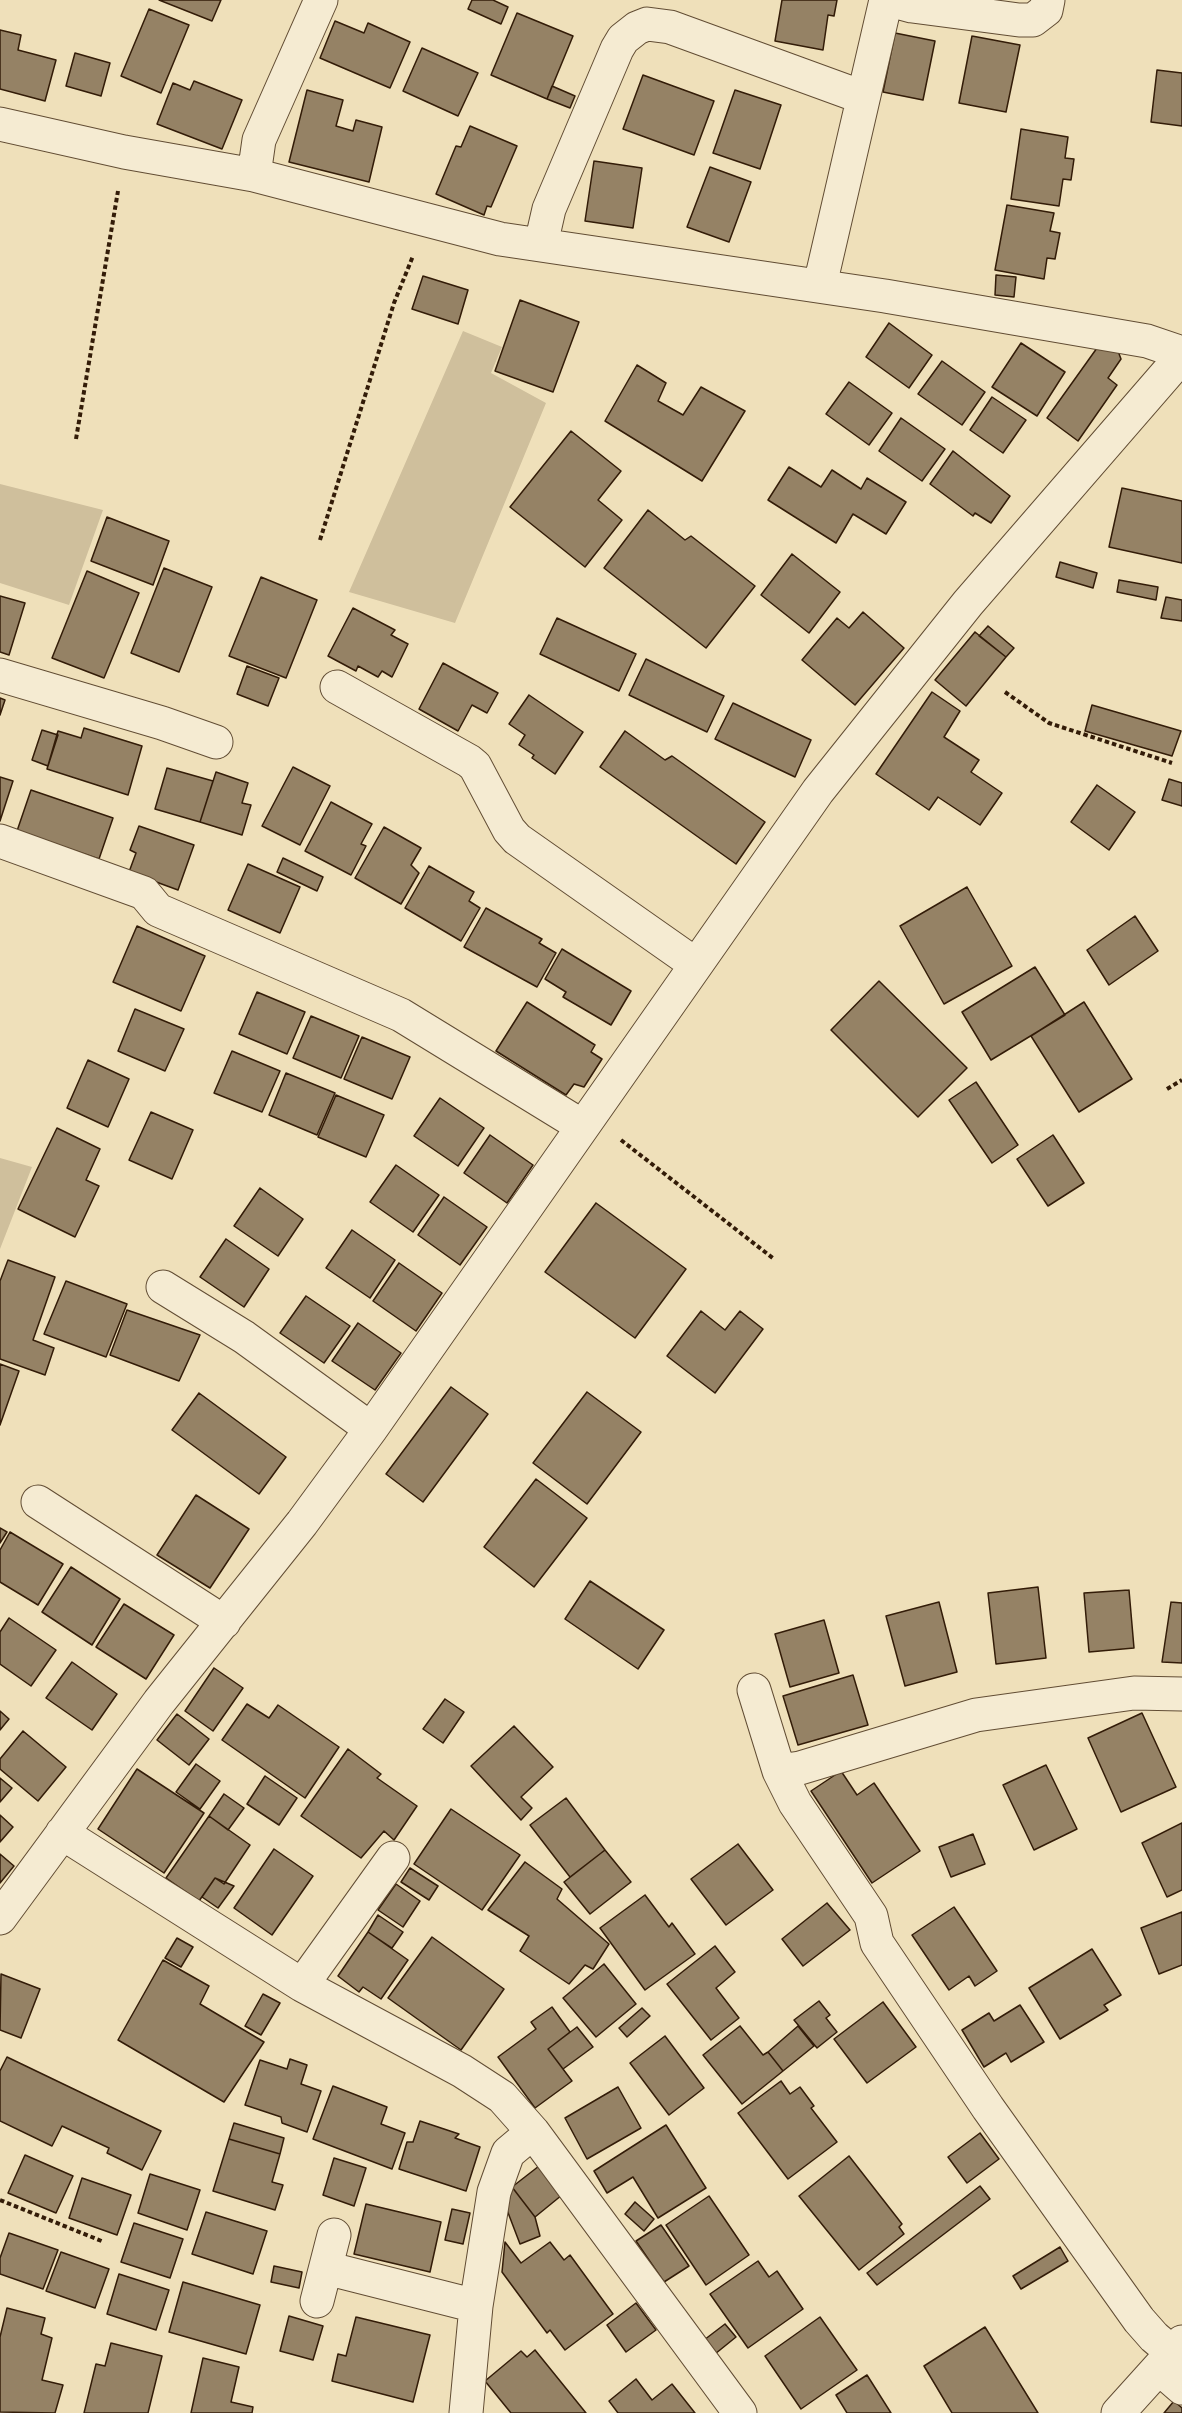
<!DOCTYPE html>
<html>
<head>
<meta charset="utf-8">
<style>
	body { margin:0 }
	canvas { display:block; background:#efe0ba }
</style>
</head>
<body>
<canvas width="1182" height="2413"></canvas>
<script>
const c = document.querySelector('canvas').getContext('2d');
c.lineJoin = 'round';
function fill(path, color) {
  c.fillStyle = color;
  c.fill(path, 'evenodd');
}
function toPath(rows) {
  const path = new Path2D();
  for (const r of rows) {
    path.moveTo(r[0], r[1]);
    for (let i = 2; i < r.length; i += 2) path.lineTo(r[i], r[i + 1]);
  }
  return path;
}
function strokePath(path, color, width, dash) {
  c.strokeStyle = color;
  c.lineWidth = width;
  c.lineCap = dash ? 'butt' : 'round';
  c.setLineDash(dash || []);
  c.stroke(path);
}
fill(toPath([
	[463,331,502,347,491,373,546,403,455,623,349,592],
	[0,484,103,510,69,605,0,583],
	[0,1158,32,1167,0,1249]
]), '#cfbf9c');
const building = toPath([
	[159,0,221,0,212,21,159,0],
	[472,0,493,0,508,7,501,24,468,9,472,0],
	[782,0,837,0,834,16,828,15,823,50,775,41,782,0],
	[149,9,189,25,161,93,121,76,149,9],
	[517,13,573,36,547,99,491,75,517,13],
	[335,21,364,33,368,23,410,42,390,88,320,58,335,21],
	[0,30,21,35,18,50,56,60,45,101,0,89,0,30],
	[895,33,935,41,923,100,883,92,895,33],
	[972,36,1020,45,1006,112,959,103,972,36],
	[422,48,478,73,458,116,403,91,422,48],
	[75,53,110,63,101,96,66,86,75,53],
	[1157,70,1182,73,1182,126,1151,122,1157,70],
	[643,75,714,101,694,155,623,129,643,75],
	[194,81,242,100,222,149,157,124,173,83,190,90,194,81],
	[552,86,575,96,570,108,547,99,552,86],
	[307,90,343,100,336,126,353,131,356,120,382,127,369,182,289,162,307,90],
	[735,90,781,105,760,169,713,153,735,90],
	[470,126,517,146,491,207,487,206,484,215,436,194,456,146,461,147,470,126],
	[1021,129,1068,137,1065,158,1074,159,1071,180,1063,179,1059,206,1011,199,1021,129],
	[594,161,642,168,633,228,585,221,594,161],
	[710,167,751,182,729,242,687,227,710,167],
	[1007,205,1054,213,1050,231,1060,233,1055,259,1047,258,1044,279,995,270,1007,205],
	[996,275,1016,277,1014,297,995,295,996,275],
	[423,276,468,290,458,324,412,309,423,276],
	[520,300,579,322,553,392,495,371,520,300],
	[889,323,932,355,909,388,866,357,889,323],
	[1021,343,1065,372,1037,416,992,387,1021,343],
	[1097,348,1118,351,1121,359,1108,378,1117,385,1078,441,1047,418,1097,348],
	[942,361,985,392,962,425,918,394,942,361],
	[637,365,666,383,658,401,683,415,701,387,745,411,702,481,605,421,637,365],
	[849,382,892,413,869,445,826,414,849,382],
	[992,397,1026,420,1003,453,970,430,992,397],
	[901,418,945,449,922,481,879,451,901,418],
	[571,431,621,471,598,500,622,520,585,567,510,507,571,431],
	[953,451,1010,496,991,523,975,513,973,516,930,484,953,451],
	[789,467,821,487,832,470,861,489,867,478,906,502,886,534,853,514,836,543,768,500,789,467],
	[1122,488,1182,501,1182,563,1109,547,1122,488],
	[648,510,685,540,691,536,755,586,706,648,604,568,648,510],
	[107,517,169,541,153,585,91,561,107,517],
	[792,554,840,592,809,633,761,595,792,554],
	[1060,562,1097,573,1093,588,1056,577,1060,562],
	[164,568,212,587,179,672,131,653,164,568],
	[87,571,139,593,104,678,52,658,87,571],
	[261,577,317,600,286,678,229,656,261,577],
	[1119,580,1158,587,1156,600,1117,592,1119,580],
	[0,596,25,603,9,655,0,652,0,596],
	[1166,597,1182,600,1182,621,1161,618,1166,597],
	[353,608,395,630,391,635,408,644,392,677,382,671,378,677,358,666,356,671,328,656,353,608],
	[863,612,904,648,855,705,802,660,837,618,849,628,863,612],
	[557,618,636,654,619,691,540,654,557,618],
	[988,626,1014,648,1006,657,979,636,988,626],
	[975,632,1006,657,966,706,935,680,975,632],
	[646,659,724,696,707,732,629,695,646,659],
	[443,663,498,693,487,713,472,705,458,731,419,709,443,663],
	[247,666,279,678,268,706,237,694,247,666],
	[932,692,960,711,944,737,979,760,971,772,1002,793,980,825,938,797,929,810,876,774,932,692],
	[529,695,583,732,555,774,532,758,534,755,519,745,525,735,509,724,529,695],
	[0,698,5,700,0,715,0,698],
	[733,703,811,740,795,777,715,739,733,703],
	[1092,705,1181,731,1172,756,1085,731,1092,705],
	[84,728,142,746,128,795,47,769,58,731,81,738,84,728],
	[42,730,58,735,48,766,32,760,42,730],
	[625,731,665,760,672,756,765,822,736,864,600,767,625,731],
	[293,767,330,786,300,845,262,826,293,767],
	[167,768,213,781,200,822,155,809,167,768],
	[216,772,248,783,242,803,251,805,242,835,200,822,216,772],
	[0,777,13,781,0,821,0,777],
	[1169,779,1182,783,1182,806,1162,800,1169,779],
	[1097,785,1135,812,1109,850,1071,822,1097,785],
	[31,790,113,818,99,859,17,831,31,790],
	[331,802,372,824,361,844,366,846,351,875,305,851,331,802],
	[139,826,194,845,178,890,129,872,136,853,130,850,139,826],
	[384,827,421,848,411,865,419,873,401,904,355,878,384,827],
	[283,858,323,877,317,891,277,872,283,858],
	[248,864,300,887,280,933,228,910,248,864],
	[429,866,474,892,469,901,480,908,461,941,405,908,429,866],
	[967,887,1012,966,944,1004,900,926,967,887],
	[486,908,542,939,539,943,556,953,537,987,464,947,486,908],
	[1135,916,1158,951,1109,985,1087,950,1135,916],
	[137,926,205,956,181,1011,113,982,137,926],
	[562,949,631,991,611,1025,563,997,566,992,545,979,562,949],
	[1035,967,1065,1015,991,1060,962,1012,1035,967],
	[879,981,967,1068,918,1117,831,1030,879,981],
	[257,992,305,1012,287,1054,239,1034,257,992],
	[527,1002,595,1045,591,1052,602,1059,584,1087,574,1084,566,1095,496,1051,527,1002],
	[1084,1002,1132,1079,1079,1112,1031,1036,1084,1002],
	[135,1009,184,1029,165,1071,118,1051,135,1009],
	[311,1016,359,1036,341,1078,293,1058,311,1016],
	[362,1037,410,1057,392,1099,344,1079,362,1037],
	[232,1051,280,1071,262,1112,214,1093,232,1051],
	[88,1060,129,1079,108,1127,67,1108,88,1060],
	[286,1073,335,1093,317,1135,269,1115,286,1073],
	[976,1082,1018,1145,992,1163,949,1100,976,1082],
	[336,1095,384,1115,366,1157,318,1137,336,1095],
	[440,1098,484,1128,458,1166,414,1136,440,1098],
	[151,1112,193,1130,172,1179,129,1160,151,1112],
	[57,1128,100,1149,86,1180,99,1186,75,1237,18,1209,57,1128],
	[490,1135,533,1165,507,1203,464,1173,490,1135],
	[1053,1135,1084,1183,1048,1206,1017,1159,1053,1135],
	[396,1165,439,1195,413,1232,370,1202,396,1165],
	[260,1188,303,1219,278,1256,234,1226,260,1188],
	[444,1197,487,1227,460,1265,418,1235,444,1197],
	[596,1203,686,1269,635,1338,545,1272,596,1203],
	[352,1230,395,1260,370,1298,326,1268,352,1230],
	[226,1239,269,1269,244,1307,200,1277,226,1239],
	[8,1260,55,1277,33,1340,54,1348,45,1375,0,1359,0,1281,8,1260],
	[399,1263,442,1293,416,1331,373,1301,399,1263],
	[66,1281,127,1304,106,1357,44,1334,66,1281],
	[306,1296,350,1326,324,1363,280,1333,306,1296],
	[127,1310,200,1335,179,1381,110,1355,127,1310],
	[701,1311,725,1330,740,1311,763,1329,715,1393,667,1356,701,1311],
	[358,1323,401,1353,375,1390,332,1361,358,1323],
	[0,1364,19,1371,0,1425,0,1364],
	[451,1387,488,1414,423,1502,386,1474,451,1387],
	[587,1392,641,1432,587,1504,533,1463,587,1392],
	[199,1393,286,1457,259,1494,172,1430,199,1393],
	[536,1479,587,1518,534,1587,484,1547,536,1479],
	[196,1495,249,1529,210,1588,157,1555,196,1495],
	[0,1528,7,1532,0,1543,0,1528],
	[10,1532,63,1564,38,1605,0,1582,0,1550,10,1532],
	[71,1567,120,1599,92,1645,42,1612,71,1567],
	[590,1581,664,1630,638,1669,565,1619,590,1581],
	[1038,1587,1046,1658,996,1664,988,1593,1038,1587],
	[1129,1590,1134,1648,1089,1652,1084,1593,1129,1590],
	[939,1602,957,1672,905,1686,886,1616,939,1602],
	[1171,1602,1182,1603,1182,1663,1162,1662,1171,1602],
	[124,1604,174,1635,146,1679,96,1647,124,1604],
	[9,1618,56,1650,31,1686,0,1664,0,1632,9,1618],
	[824,1620,839,1673,790,1687,775,1634,824,1620],
	[72,1662,117,1694,92,1730,46,1698,72,1662],
	[214,1668,243,1688,213,1731,185,1711,214,1668],
	[853,1675,868,1725,798,1745,783,1696,853,1675],
	[445,1699,464,1712,443,1743,423,1729,445,1699],
	[247,1704,269,1718,278,1705,339,1747,305,1798,222,1740,247,1704],
	[0,1711,9,1719,0,1730,0,1711],
	[1142,1713,1176,1787,1121,1812,1088,1738,1142,1713],
	[177,1714,209,1739,189,1765,157,1740,177,1714],
	[514,1726,553,1767,521,1797,532,1808,521,1820,471,1766,514,1726],
	[23,1731,66,1767,38,1801,0,1769,0,1759,23,1731],
	[348,1749,381,1774,377,1778,417,1806,394,1840,384,1831,361,1858,301,1816,348,1749],
	[196,1764,220,1781,200,1809,176,1792,196,1764],
	[1046,1765,1077,1829,1034,1850,1003,1785,1046,1765],
	[137,1769,204,1813,164,1873,98,1829,137,1769],
	[841,1771,857,1795,874,1783,920,1851,872,1883,811,1791,841,1771],
	[265,1776,297,1798,279,1825,247,1804,265,1776],
	[0,1778,12,1788,0,1802,0,1778],
	[224,1794,244,1808,228,1830,209,1816,224,1794],
	[566,1798,605,1850,570,1877,530,1825,566,1798],
	[451,1809,520,1855,482,1910,414,1864,451,1809],
	[0,1815,13,1827,0,1842,0,1815],
	[209,1816,250,1845,224,1884,215,1878,199,1901,166,1878,209,1816],
	[1182,1823,1182,1890,1167,1897,1142,1843,1182,1823],
	[973,1834,985,1864,951,1877,939,1847,973,1834],
	[738,1844,773,1890,726,1925,691,1879,738,1844],
	[274,1849,313,1876,272,1935,234,1908,274,1849],
	[605,1850,631,1882,590,1914,564,1882,605,1850],
	[0,1854,14,1866,0,1883,0,1854],
	[525,1862,562,1889,557,1899,609,1944,593,1969,585,1965,569,1984,520,1951,529,1936,488,1910,525,1862],
	[410,1868,438,1886,429,1900,401,1882,410,1868],
	[215,1878,234,1886,218,1908,202,1897,215,1878],
	[396,1884,420,1901,403,1927,378,1910,396,1884],
	[645,1895,669,1927,672,1923,695,1954,645,1990,600,1928,645,1895],
	[827,1903,850,1930,803,1966,782,1939,827,1903],
	[954,1907,997,1971,975,1986,969,1976,949,1990,912,1935,954,1907],
	[1182,1912,1182,1965,1159,1974,1141,1928,1182,1912],
	[378,1915,403,1932,392,1948,368,1932,378,1915],
	[368,1932,408,1960,381,1999,363,1987,359,1992,338,1976,368,1932],
	[432,1937,504,1989,461,2050,388,1998,432,1937],
	[177,1938,193,1947,181,1967,165,1958,177,1938],
	[715,1946,735,1972,716,1988,739,2018,711,2040,667,1984,715,1946],
	[1092,1949,1121,1995,1104,2005,1108,2010,1060,2039,1029,1988,1092,1949],
	[163,1960,209,1986,200,2004,264,2042,224,2102,118,2040,163,1960],
	[604,1964,636,2004,596,2037,563,1998,604,1964],
	[1,1974,40,1989,21,2038,0,2030,1,1974],
	[263,1994,280,2003,261,2035,245,2026,263,1994],
	[819,2001,830,2015,826,2018,837,2032,817,2048,794,2020,819,2001],
	[883,2002,916,2047,867,2083,834,2039,883,2002],
	[1020,2005,1044,2042,1011,2062,1006,2053,984,2067,962,2030,989,2013,994,2021,1020,2005],
	[552,2007,570,2032,548,2049,572,2081,535,2108,498,2057,536,2029,531,2022,552,2007],
	[642,2008,650,2016,627,2037,619,2028,642,2008],
	[740,2026,763,2055,768,2052,783,2071,742,2104,703,2055,740,2026],
	[798,2026,814,2046,783,2071,768,2052,798,2026],
	[577,2027,593,2047,563,2069,548,2049,577,2027],
	[665,2036,704,2088,669,2115,630,2063,665,2036],
	[7,2057,161,2131,142,2170,107,2153,109,2148,62,2126,52,2146,0,2121,0,2071,7,2057],
	[290,2059,307,2065,301,2084,321,2091,307,2132,282,2123,281,2117,245,2105,260,2060,287,2069,290,2059],
	[781,2081,790,2094,800,2087,814,2106,811,2108,837,2142,788,2179,738,2113,781,2081],
	[333,2086,387,2107,381,2124,405,2133,392,2169,313,2139,333,2086],
	[618,2087,641,2128,587,2159,565,2118,618,2087],
	[420,2121,459,2134,455,2138,480,2147,466,2191,399,2169,407,2142,413,2142,420,2121],
	[234,2123,284,2138,280,2154,229,2139,234,2123],
	[666,2125,706,2188,658,2218,633,2177,607,2193,594,2171,666,2125],
	[980,2133,999,2159,967,2183,948,2157,980,2133],
	[229,2139,280,2154,272,2182,283,2185,275,2210,213,2191,229,2139],
	[25,2155,73,2176,56,2213,8,2193,25,2155],
	[849,2156,902,2224,899,2227,904,2234,859,2270,799,2196,849,2156],
	[334,2158,366,2168,354,2206,323,2195,334,2158],
	[539,2166,562,2195,535,2217,512,2187,539,2166],
	[150,2174,200,2190,187,2230,138,2213,150,2174],
	[82,2178,131,2195,117,2235,69,2218,82,2178],
	[980,2186,990,2199,877,2285,867,2273,980,2186],
	[512,2187,535,2217,540,2236,520,2244,507,2210,512,2187],
	[709,2196,749,2255,706,2285,666,2225,709,2196],
	[635,2202,654,2219,644,2231,625,2214,635,2202],
	[366,2204,441,2222,430,2272,354,2254,366,2204],
	[452,2209,470,2213,463,2244,445,2240,452,2209],
	[206,2212,267,2231,253,2274,192,2254,206,2212],
	[134,2223,183,2239,170,2278,121,2262,134,2223],
	[661,2225,689,2266,664,2282,636,2241,661,2225],
	[9,2233,58,2250,43,2289,0,2274,0,2258,9,2233],
	[505,2242,521,2263,550,2242,564,2260,570,2255,613,2314,565,2350,550,2330,547,2333,502,2272,505,2242],
	[1060,2247,1068,2261,1021,2289,1013,2276,1060,2247],
	[61,2252,109,2269,95,2308,46,2291,61,2252],
	[758,2261,769,2277,777,2271,803,2309,748,2348,710,2294,758,2261],
	[274,2266,302,2272,299,2288,271,2282,274,2266],
	[119,2274,169,2290,156,2330,107,2314,119,2274],
	[183,2282,260,2305,246,2354,169,2332,183,2282],
	[636,2303,656,2330,626,2352,607,2325,636,2303],
	[7,2308,45,2318,41,2334,52,2338,42,2380,63,2385,55,2413,0,2412,0,2337,7,2308],
	[289,2316,323,2326,313,2360,280,2351,289,2316],
	[356,2317,430,2335,413,2402,332,2381,338,2354,346,2356,356,2317],
	[820,2317,857,2370,801,2409,765,2356,820,2317],
	[725,2324,736,2337,715,2354,704,2340,725,2324],
	[985,2327,1038,2413,952,2413,924,2366,985,2327],
	[111,2343,162,2356,148,2413,84,2413,96,2364,105,2366,111,2343],
	[535,2350,586,2413,511,2413,485,2381,521,2351,527,2357,535,2350],
	[203,2358,239,2367,231,2402,253,2407,252,2413,191,2413,203,2358],
	[867,2375,891,2413,847,2413,836,2395,867,2375],
	[636,2379,652,2400,672,2384,695,2413,618,2413,609,2401,636,2379],
	[1174,2401,1182,2408,1182,2413,1164,2413,1174,2401]
]);
fill(building, '#958265');
strokePath(building, '#331c08', 1.5);
const minor = toPath([
	[890,0,912,6,1019,20,1033,20,1046,10,1048,0],
	[0,124,124,152,254,175,500,239,885,296,1147,341,1182,353],
	[254,175,259,140,321,0],
	[541,244,549,209,617,49,623,39,637,28,647,24,670,27,862,97],
	[820,285,886,0],
	[0,675,162,723,216,742],
	[337,687,469,761,475,766,509,830,517,839,695,964],
	[0,841,144,893,158,910,401,1015,582,1126],
	[163,1287,244,1337,371,1429],
	[38,1502,224,1622],
	[754,1690,779,1771,795,1803,871,1916,877,1943,988,2108,1139,2320,1154,2337,1173,2353],
	[779,1771,800,1768,976,1715,1134,1693,1182,1694],
	[62,1833,302,1985,462,2071,502,2097,533,2132,740,2413],
	[0,1918,159,1702,302,1523,371,1429,818,791,968,603,1182,356],
	[302,1985,393,1858],
	[326,2268,476,2306],
	[317,2301,334,2235],
	[1159,2368,1182,2388],
	[466,2413,476,2306,494,2192,508,2153,533,2132],
	[1118,2413,1182,2342]
]);
strokePath(minor, '#624d34', 35);
strokePath(toPath([
	[76,439,118,191],
	[320,540,394,303,413,256],
	[1005,692,1049,723,1172,763],
	[1167,1089,1182,1080],
	[621,1140,774,1259],
	[0,2200,104,2242]
]), '#331c08', 4, [4.5, 3]);
strokePath(minor, '#f5ebd2', 33);
</script>
</body>
</html>
